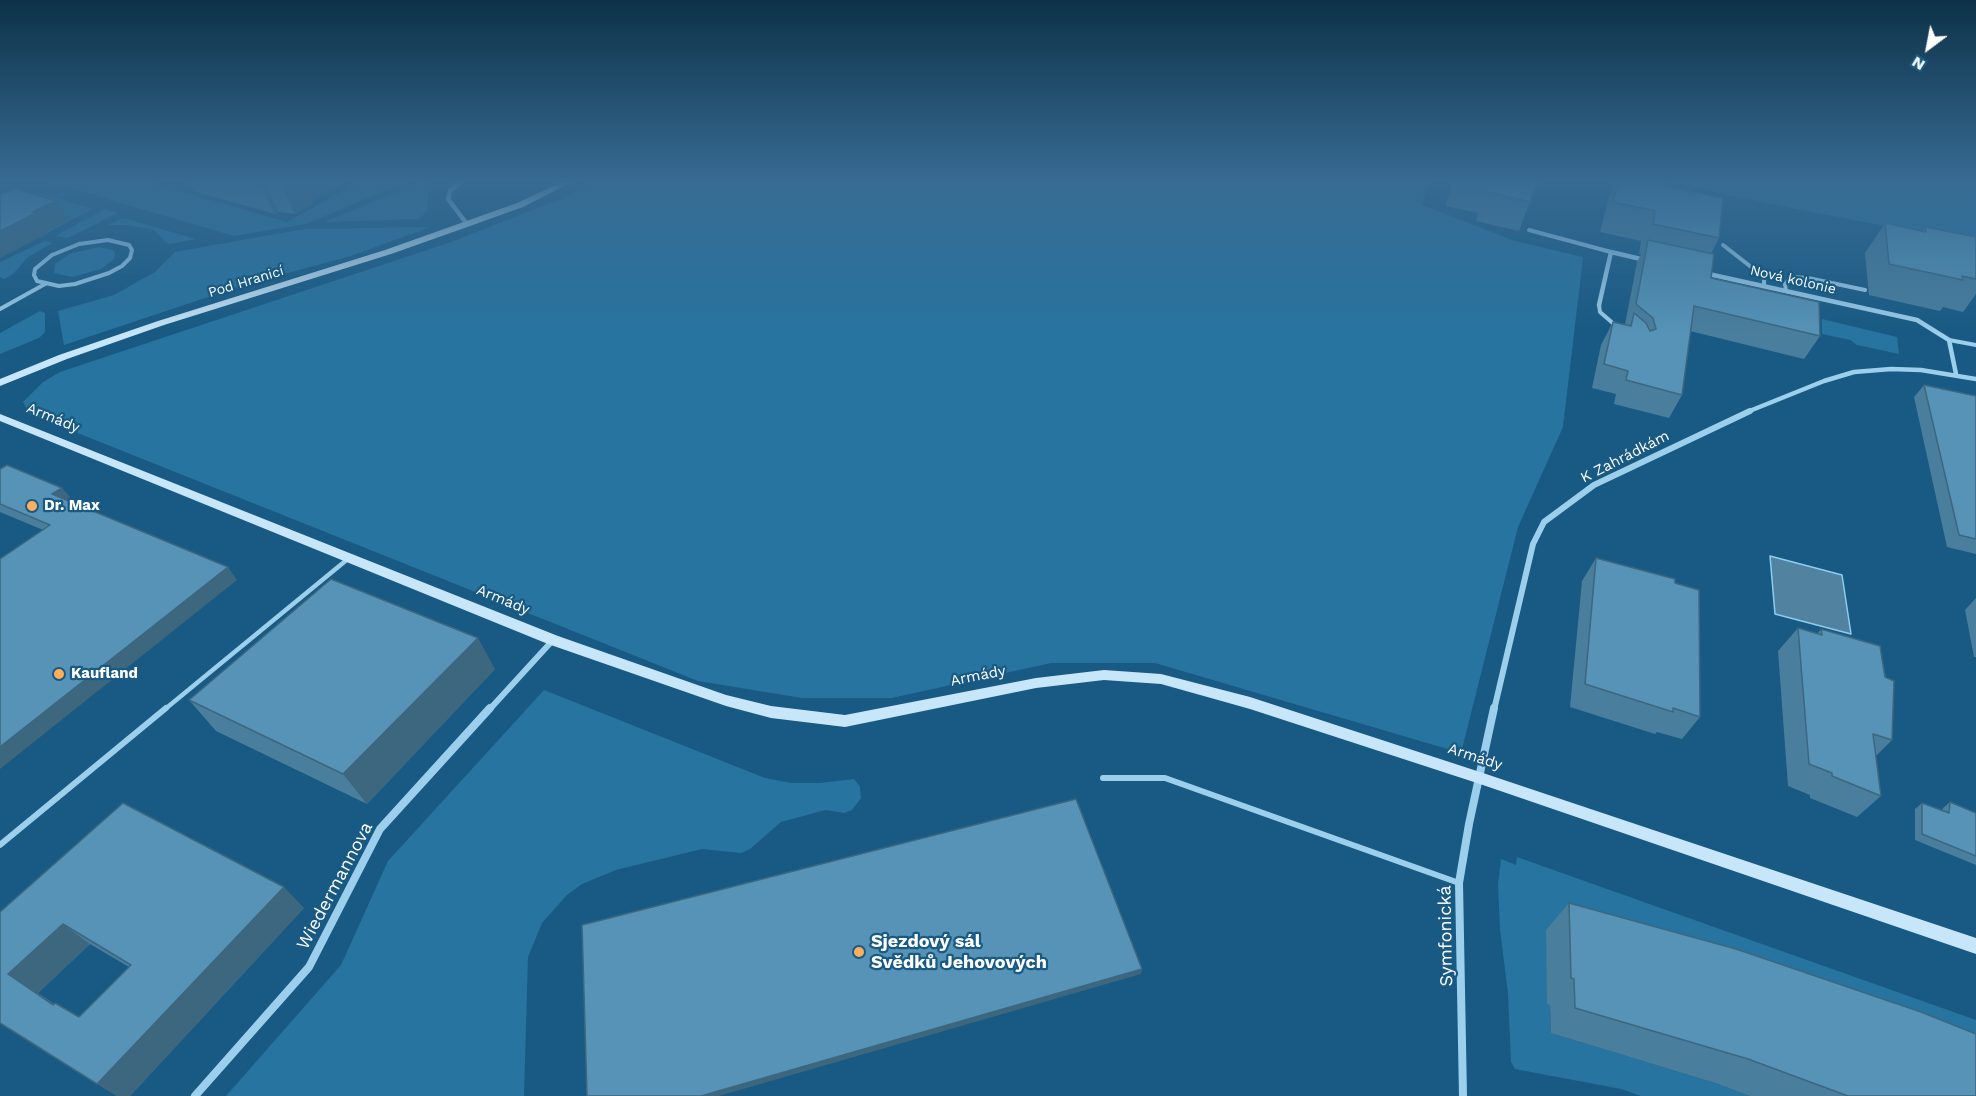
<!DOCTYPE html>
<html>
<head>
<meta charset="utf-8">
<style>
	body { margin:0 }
	#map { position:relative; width:1976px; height:1096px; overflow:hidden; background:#185a83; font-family:"Work Sans",sans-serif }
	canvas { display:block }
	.north { position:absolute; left:1898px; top:18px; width:60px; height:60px; -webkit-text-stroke:4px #185a83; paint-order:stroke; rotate:212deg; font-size:16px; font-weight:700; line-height:24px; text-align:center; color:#fff }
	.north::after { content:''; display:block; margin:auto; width:21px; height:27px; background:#fff; clip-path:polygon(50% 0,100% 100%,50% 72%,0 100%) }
</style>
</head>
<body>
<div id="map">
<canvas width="1976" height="1096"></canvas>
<div class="north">N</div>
</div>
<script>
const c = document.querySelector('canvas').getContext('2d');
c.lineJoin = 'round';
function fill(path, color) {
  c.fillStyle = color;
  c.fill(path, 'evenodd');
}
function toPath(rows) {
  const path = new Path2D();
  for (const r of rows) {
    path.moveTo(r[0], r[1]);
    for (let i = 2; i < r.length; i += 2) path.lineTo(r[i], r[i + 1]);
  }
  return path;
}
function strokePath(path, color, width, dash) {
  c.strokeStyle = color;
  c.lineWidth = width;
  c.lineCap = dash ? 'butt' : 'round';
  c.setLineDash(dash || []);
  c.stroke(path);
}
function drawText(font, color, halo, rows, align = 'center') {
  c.font = font + ' "Work Sans",sans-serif';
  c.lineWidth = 4.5;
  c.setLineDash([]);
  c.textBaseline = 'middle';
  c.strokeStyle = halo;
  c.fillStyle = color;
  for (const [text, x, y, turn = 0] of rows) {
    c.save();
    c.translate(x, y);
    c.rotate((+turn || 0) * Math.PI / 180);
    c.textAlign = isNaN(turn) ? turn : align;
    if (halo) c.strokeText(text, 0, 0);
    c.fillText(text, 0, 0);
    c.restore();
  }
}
fill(toPath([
	[49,182,147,182,287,222,358,182,405,182,306,224,234,236],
	[589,182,1429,182,1422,205,1515,241,1583,257,1563,427,1518,527,1461,753,1155,663,1051,663,892,698,802,698,698,681,30,414,23,402,43,382,60,372,451,242,563,198],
	[1666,182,1976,182,1976,243,1811,212],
	[424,183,435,186,428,193,427,211,419,219,325,222,416,184],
	[40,193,93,209,47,233,34,195],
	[105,209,118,213,68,238,55,236],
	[123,218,196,239,170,244,166,243,154,230,126,225,108,225],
	[430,227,351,256,250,283,64,345,58,311,114,295,155,272,175,252,304,229],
	[45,241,52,243,28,257,13,274,4,279,0,277,0,262],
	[99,247,113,250,115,254,114,259,101,269,73,277,54,273,55,264,69,254],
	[40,311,45,313,45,332,39,338,0,354,0,333],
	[1822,319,1897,337,1899,354,1857,345,1850,340,1822,334],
	[544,690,765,778,792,783,820,783,854,779,860,787,861,798,852,810,844,813,826,810,818,812,781,822,750,849,741,853,702,849,616,870,582,884,567,895,542,923,528,957,524,1096,226,1096,341,965,388,861],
	[1517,857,1976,1020,1976,1075,1550,1004,1551,1033,1715,1083,1750,1096,1641,1096,1621,1089,1515,1069,1511,1062,1508,994,1500,929,1498,884,1501,859,1516,865]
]), '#2774a0');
const water = toPath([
	[1770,556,1842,575,1851,634,1775,614,1770,556]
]);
fill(water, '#51829f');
strokePath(water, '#8ecdef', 1.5);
strokePath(toPath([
	[1529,230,1611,252],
	[108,240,129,245,132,250,130,258,122,266,109,273,75,284,59,286,37,281,34,275,35,269,52,255,79,244,108,240],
	[1723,245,1764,277,1764,286],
	[1786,291,1785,284,1792,277,1808,278,1865,290],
	[1599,305,1600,312,1615,325],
	[0,309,45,284],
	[1949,340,1976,345]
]), '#9ccfec', 4);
strokePath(toPath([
	[164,710,349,558]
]), '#9ccfec', 4.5);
strokePath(toPath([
	[1103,778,1165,778,1459,883],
	[0,845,166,708]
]), '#9ccfec', 6);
strokePath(toPath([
	[461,182,450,191,448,199,467,224],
	[1704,273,1917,320,1949,340,1956,374],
	[1599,305,1611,252,1645,260],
	[1747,412,1824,381,1854,372,1891,369,1921,370,1976,379]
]), '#9ccfec', 4.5);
strokePath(toPath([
	[489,710,553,640],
	[1494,710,1533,544,1544,522,1594,485,1750,411]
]), '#9ccfec', 6);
strokePath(toPath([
	[195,1096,309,967,380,829,490,708],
	[1463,1096,1459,883,1469,824,1494,708]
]), '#9ccfec', 8);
fill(toPath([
	[562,182,572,182,523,207,470,226,391,254,164,325,67,359,0,386,0,379,59,355,158,321,385,250,517,203,562,182],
	[0,414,558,636,726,695,771,706,845,715,1036,678,1104,670,1161,674,1250,697,1480,772,1976,938,1976,954,1480,784,1250,709,1161,684,1104,680,1036,688,845,727,771,718,726,706,548,644,0,421,0,414]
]), '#c8e6f9');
fill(toPath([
	[190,182,346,182,313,201,313,204,295,214,279,212,275,214,196,192],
	[1453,182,1537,182,1519,231,1476,221,1478,213,1445,206],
	[1615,182,1661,182,1661,185,1719,238,1711,254,1711,278,1820,336,1804,359,1690,331,1682,395,1669,418,1614,404,1616,394,1592,388,1601,345,1613,322,1625,325,1637,262,1641,254,1639,254,1641,241,1600,232,1609,197],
	[1885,223,1923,231,1926,227,1976,237,1976,294,1963,312,1943,307,1940,311,1869,295,1865,253],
	[1924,385,1976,396,1976,554,1947,547,1914,397],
	[0,469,62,488,72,500,70,502,237,580,43,530,0,512],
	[1596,558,1675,583,1700,717,1682,739,1657,732,1655,734,1570,707,1582,581],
	[1976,598,1976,657,1974,657,1965,610],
	[1798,628,1817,634,1821,629,1892,740,1876,756,1881,796,1857,817,1810,798,1810,795,1788,786,1778,651],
	[495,669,367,804,216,731,189,700],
	[1950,802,1976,813,1976,865,1915,840,1915,809,1922,803,1942,811,1943,808],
	[123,803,304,908,130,1096,117,1096,0,1023],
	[90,944,129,967,79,1017,54,1004,38,993],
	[1569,903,1976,1096,1750,1096,1715,1083,1551,1033,1550,1005,1547,1004,1546,930]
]), '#4a7e9d');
fill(toPath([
	[259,182,264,182,279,212,275,214],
	[280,182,346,182,313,201,313,204,295,214],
	[56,201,69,220,47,231,49,233,0,258,0,231,32,212],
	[62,488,72,500,63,507,52,494],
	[228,567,237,580,0,769,0,747],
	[478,638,495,669,367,804,343,774],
	[284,887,304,908,130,1096,117,1096,97,1084],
	[63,924,90,944,38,993,81,1024,53,1005,8,974],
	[1142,969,1141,974,719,1096,701,1096]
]), '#3c677f');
const building = toPath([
	[1479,182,1537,182,1530,202,1486,192,1489,184,1479,182],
	[1618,182,1661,182,1661,185,1723,198,1719,238,1653,224,1655,211,1613,202,1618,182],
	[16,189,56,201,32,212,36,213,0,231,0,195,16,189],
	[1885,223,1926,232,1926,227,1976,237,1976,279,1962,276,1963,280,1889,264,1885,223],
	[1648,240,1714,254,1711,278,1819,302,1820,336,1694,306,1682,395,1626,380,1628,371,1604,364,1613,322,1631,326,1634,313,1646,323,1650,331,1656,329,1653,318,1636,304,1648,240],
	[1924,385,1976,396,1976,539,1959,535,1924,385],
	[7,465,62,488,52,494,228,567,0,747,0,559,50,525,0,504,0,469,7,465],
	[1596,558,1675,579,1675,583,1699,590,1700,717,1673,708,1673,712,1585,684,1596,558],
	[331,579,478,638,343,774,189,700,331,579],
	[1798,628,1822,635,1821,629,1880,646,1885,677,1894,681,1892,740,1873,734,1881,796,1832,776,1832,773,1809,764,1798,628],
	[1076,799,1142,969,701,1096,587,1096,582,925,1076,799],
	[1950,802,1976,813,1976,856,1922,834,1922,803,1949,813,1950,802],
	[123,803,284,887,97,1084,0,1023,0,912,123,803],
	[63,924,131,965,79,1017,55,1003,53,1005,8,974,63,924],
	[1569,903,1736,949,1921,1012,1976,1034,1976,1096,1848,1096,1748,1059,1575,1008,1574,979,1571,978,1569,903]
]);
fill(building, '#5693b6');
strokePath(building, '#3c677f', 1.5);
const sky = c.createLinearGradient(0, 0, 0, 335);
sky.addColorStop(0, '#0d3248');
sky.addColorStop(0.54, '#376b93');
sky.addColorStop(1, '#376b9300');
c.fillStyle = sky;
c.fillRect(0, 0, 1976, 335);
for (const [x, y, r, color] of [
	[32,506,6,"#ffaf57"],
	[59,674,6,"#ffaf57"],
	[859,952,6,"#ffaf57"]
]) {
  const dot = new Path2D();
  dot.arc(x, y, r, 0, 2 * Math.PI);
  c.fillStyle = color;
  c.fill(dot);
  strokePath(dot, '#185a83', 2);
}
drawText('14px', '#fff', '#185a83', [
	["Nová kolonie",1793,280,13],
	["Pod Hranicí",246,282,-17]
]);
drawText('15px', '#fff', '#185a83', [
	["Armády",53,418,22],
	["K Zahrádkám",1625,457,-27],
	["Armády",503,600,22],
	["Armády",978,676,-11],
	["Armády",1475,757,18]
]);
drawText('bold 15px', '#fff', '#185a83', [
	["Dr. Max",44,506],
	["Kaufland",71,674]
], 'left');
drawText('18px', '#fff', '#185a83', [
	["Wiedermannova",335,886,-62],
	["Symfonická",1446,936,-91]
]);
drawText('bold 18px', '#fff', '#185a83', [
	["Sjezdový sál",871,942],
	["Svědků Jehovových",871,963]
], 'left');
</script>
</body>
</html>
